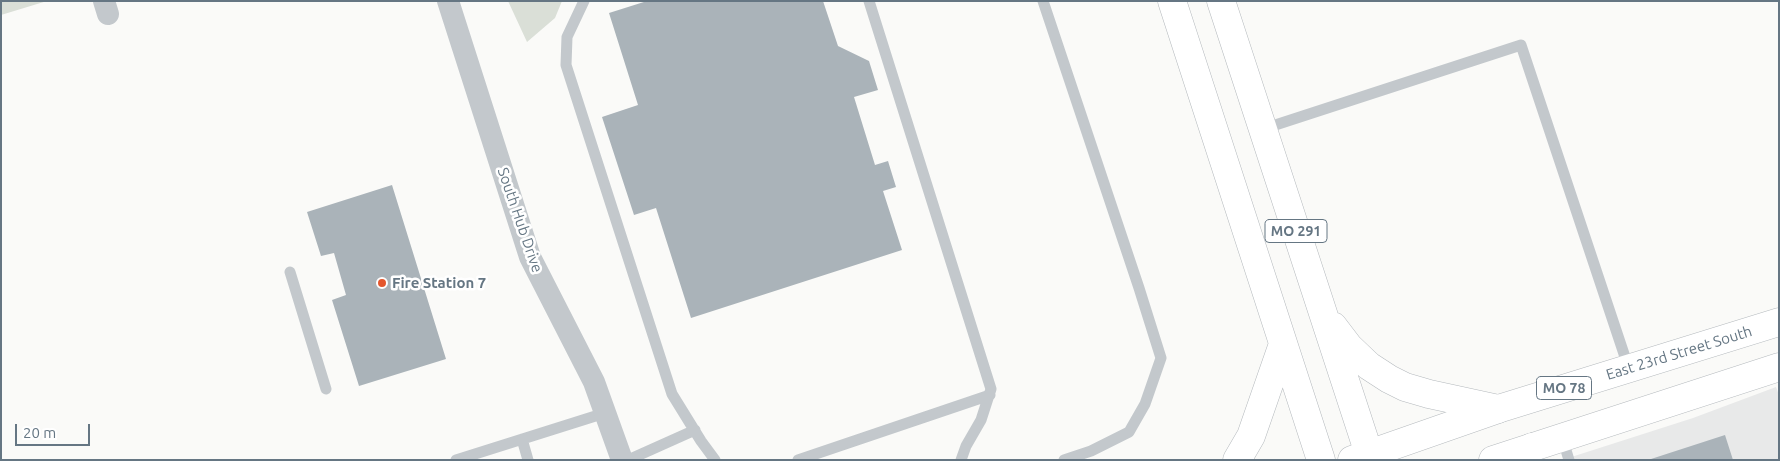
<!DOCTYPE html>
<html>
<head>
<meta charset="utf-8">
<style>
	body { margin:0 }
	#map { position:relative; width:1780px; height:461px; overflow:hidden; background:#fafaf8; font-family:Ubuntu,sans-serif }
	canvas { display:block }
	.frame { position:absolute; inset:0; border:2px solid #657683; pointer-events:none }
	.scale { position:absolute; left:15px; top:424px; width:75px; height:22px; box-sizing:border-box; border:2px solid #657683; border-top:0; padding-left:6px; font-size:15px; line-height:18px; white-space:nowrap; color:#657683; -webkit-text-stroke:4px #fff; paint-order:stroke }
</style>
</head>
<body>
<div id="map">
<canvas width="1780" height="461"></canvas>
<div class="frame"></div>
<div class="scale">20 m</div>
</div>
<script>
const c = document.querySelector('canvas').getContext('2d');
c.lineJoin = 'round';
function fill(path, color) {
  c.fillStyle = color;
  c.fill(path, 'evenodd');
}
function toPath(rows) {
  const path = new Path2D();
  for (const r of rows) {
    path.moveTo(r[0], r[1]);
    for (let i = 2; i < r.length; i += 2) path.lineTo(r[i], r[i + 1]);
  }
  return path;
}
function strokePath(path, color, width, dash) {
  c.strokeStyle = color;
  c.lineWidth = width;
  c.lineCap = dash ? 'butt' : 'round';
  c.setLineDash(dash || []);
  c.stroke(path);
}
function drawText(font, color, halo, rows, align = 'center') {
  c.font = font + ' Ubuntu,sans-serif';
  c.lineWidth = 5;
  c.setLineDash([]);
  c.textBaseline = 'middle';
  c.strokeStyle = halo;
  c.fillStyle = color;
  for (const [text, x, y, turn = 0] of rows) {
    c.save();
    c.translate(x, y);
    c.rotate((+turn || 0) * Math.PI / 180);
    c.textAlign = isNaN(turn) ? turn : align;
    if (halo) c.strokeText(text, 0, 0);
    c.fillText(text, 0, 0);
    c.restore();
  }
}
fill(toPath([
	[1776,387,1779,395,1779,460,1562,460,1693,418]
]), '#e8e9e9');
fill(toPath([
	[1,1,47,1,1,15],
	[508,1,562,1,555,18,527,42]
]), '#dadfd7');
fill(toPath([
	[647,1,823,1,838,46,869,61,878,90,854,97,875,165,888,161,896,187,883,191,902,250,691,318,656,208,634,215,602,117,638,105,609,13],
	[392,185,446,359,359,386,332,300,346,295,334,253,321,256,307,212],
	[1725,435,1733,460,1651,460,1651,459]
]), '#aab3b9');
const primary = toPath([
	[1352,460,1498,409,1779,322],
	[1493,460,1779,367]
]);
const highway = toPath([
	[1172,1,1321,460],
	[1221,1,1371,460],
	[1333,326,1349,347,1369,366,1389,379,1405,387,1429,394,1498,409],
	[1237,460,1251,436,1283,344],
	[1513,460,1532,447]
]);
strokePath(primary, '#b5babe', 29);
strokePath(highway, '#b4b9bd', 29);
strokePath(toPath([
	[584,1,567,37,566,65,672,394,701,441,715,460],
	[869,1,991,389,981,420,966,446,961,460],
	[1043,1,1139,288,1161,358,1145,404,1129,432,1091,451,1064,460],
	[1263,129,1521,45,1629,369],
	[290,272,326,389],
	[1562,437,1569,460],
	[522,439,528,460],
	[456,460,605,413],
	[628,460,695,430],
	[798,460,990,395]
]), '#c3c8cc', 11);
strokePath(toPath([
	[104,1,108,14],
	[448,1,530,257,594,382,622,460]
]), '#c3c8cc', 22);
strokePath(primary, '#fff', 28);
strokePath(highway, '#fff', 28);
for (const [x, y, r, color] of [
	[382,283,5,"#e4572e"]
]) {
  const dot = new Path2D();
  dot.arc(x, y, r, 0, 2 * Math.PI);
  c.fillStyle = color;
  c.fill(dot);
  strokePath(dot, '#fff', 2);
}
for (const [x, y, w] of [
	[1296,231,62],
	[1564,388,55]
]) {
  const box = new Path2D();
  box.roundRect(x - w / 2, y - 11.5, w, 23, 4);
  c.fillStyle = '#fff';
  c.fill(box);
  strokePath(box, '#657683', 1);
}
drawText('bold 14px', '#657683', null, [
	["MO 291",1296,231],
	["MO 78",1564,388]
]);
drawText('15px', '#657683', '#fff', [
	["South Hub Drive",520,220,71],
	["East 23rd Street South",1679,353,-17]
]);
drawText('bold 15px', '#657683', '#fff', [
	["Fire Station 7",392,283]
], 'left');
</script>
</body>
</html>
